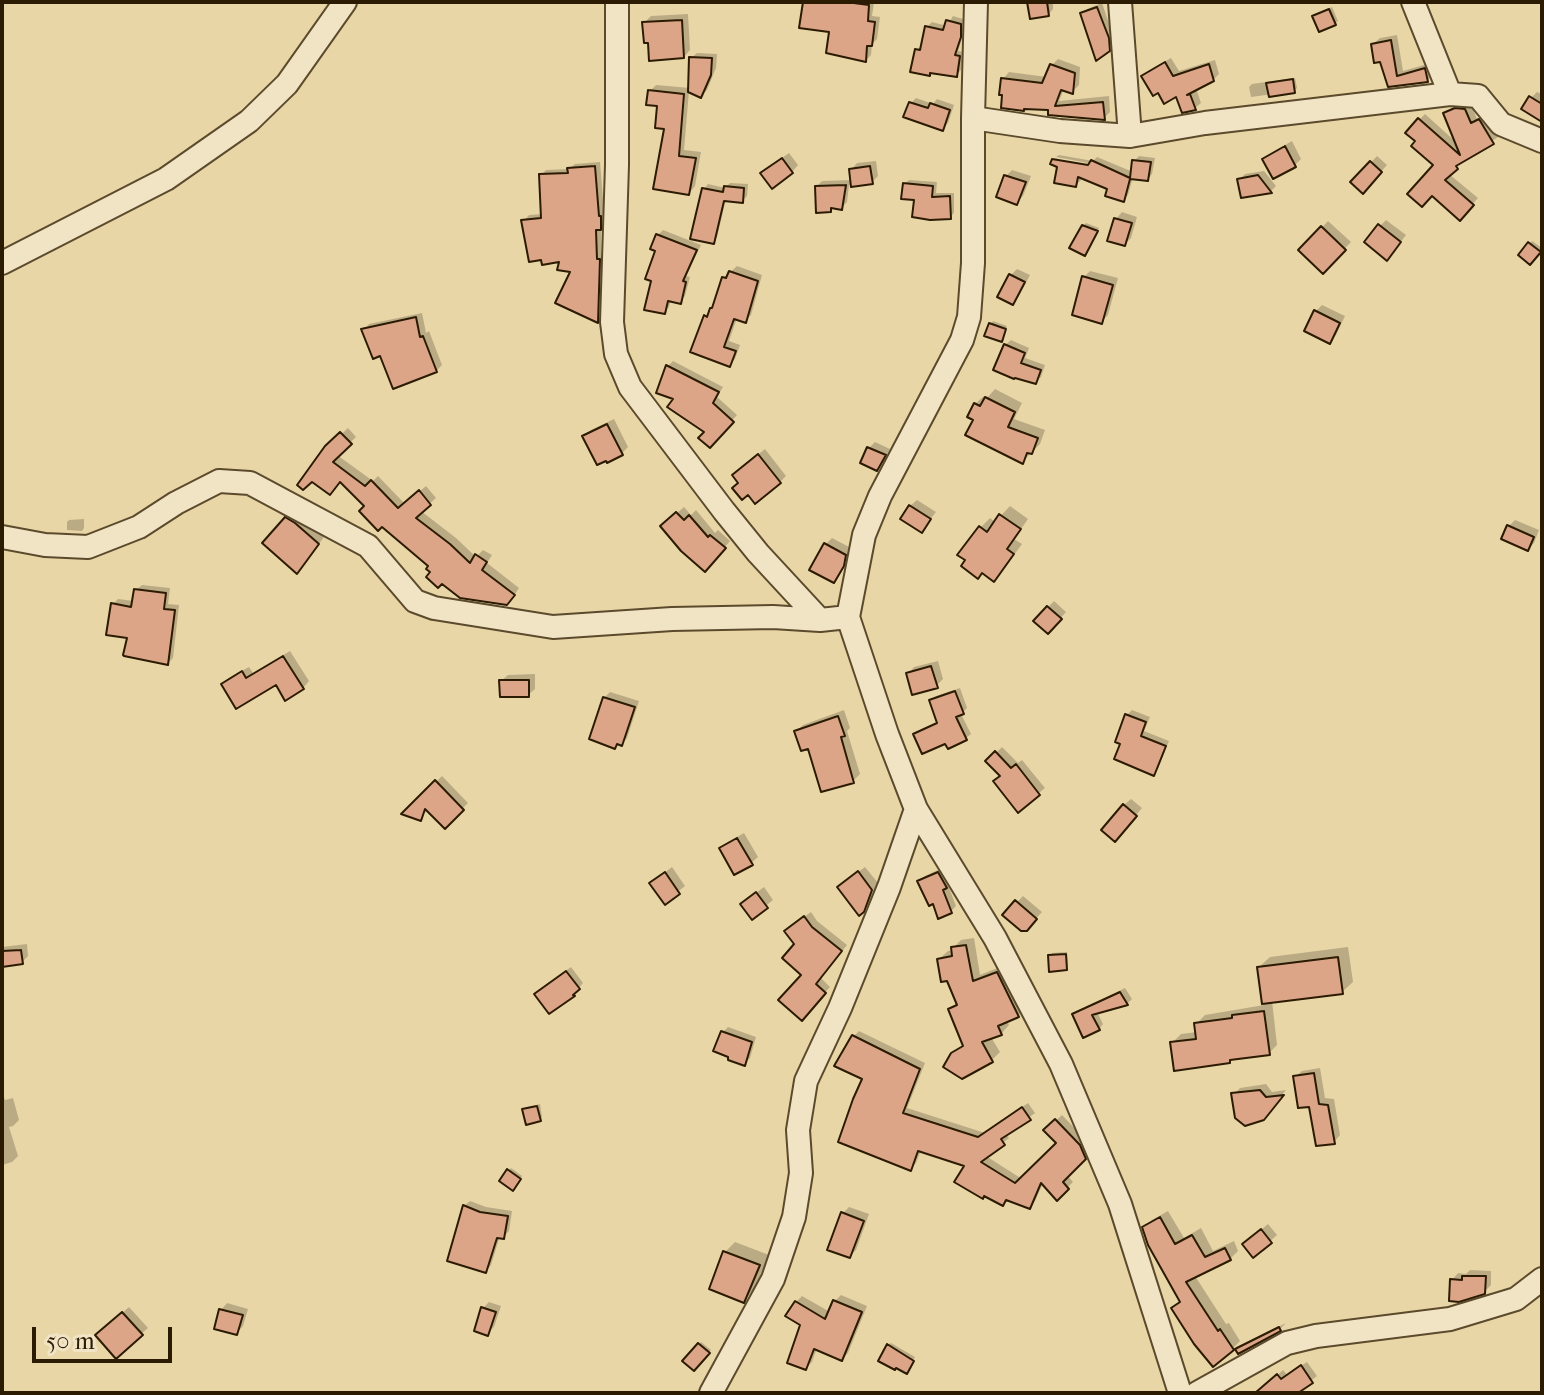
<!DOCTYPE html>
<html>
<head>
<meta charset="utf-8">
<style>
	body { margin:0 }
	#map { position:relative; width:1544px; height:1395px; overflow:hidden; background:#e9d6a6; font-family:"IM FELL French Canon",serif }
	canvas { display:block }
	.frame { position:absolute; inset:0; border:4px solid #2c1b03; pointer-events:none }
	.scale { position:absolute; left:32px; top:1327px; width:140px; height:36px; box-sizing:border-box; border:4px solid #2c1b03; border-top:0; padding-left:10px; font-size:24px; line-height:28px; white-space:nowrap; color:#2c1b03; -webkit-text-stroke:6px #f1e4c5; paint-order:stroke }
</style>
</head>
<body>
<div id="map">
<canvas width="1544" height="1395"></canvas>
<div class="frame"></div>
<div class="scale">50 m</div>
</div>
<script>
const c = document.querySelector('canvas').getContext('2d');
c.lineJoin = 'round';
function fill(path, color) {
  c.fillStyle = color;
  c.fill(path, 'evenodd');
}
function toPath(rows) {
  const path = new Path2D();
  for (const r of rows) {
    path.moveTo(r[0], r[1]);
    for (let i = 2; i < r.length; i += 2) path.lineTo(r[i], r[i + 1]);
  }
  return path;
}
function strokePath(path, color, width, dash) {
  c.strokeStyle = color;
  c.lineWidth = width;
  c.lineCap = dash ? 'butt' : 'round';
  c.setLineDash(dash || []);
  c.stroke(path);
}
fill(toPath([
	[805,2,874,2,872,16,880,17,877,39,872,44,871,55,866,60,831,31],
	[1029,2,1063,2,1053,4,1053,9,1048,15],
	[1102,3,1112,32,1113,45,1108,50,1082,13,1087,9],
	[1332,7,1338,21,1335,23,1314,16],
	[688,14,690,50,684,57,644,23,651,16],
	[953,16,966,20,965,30,958,51,964,52,961,70,956,75,932,71,929,74,917,50,922,45,927,27,932,22,947,26],
	[1397,35,1403,71,1431,63,1433,74,1427,81,1389,85,1381,60,1373,44,1380,38],
	[697,53,717,54,716,68,707,90,701,96,689,91,684,150,701,152,695,186,689,193,659,104,650,91,656,85,690,88,691,58],
	[1171,58,1179,71,1215,60,1219,74,1213,80,1196,88,1201,103,1195,108,1177,94,1144,76,1150,70],
	[1058,59,1080,67,1079,85,1073,91,1064,89,1059,101,1109,96,1110,112,1104,118,1050,109,1003,79,1009,72,1047,77,1052,65],
	[1295,78,1297,88,1294,91,1251,97,1249,87,1252,84],
	[1537,92,1542,94,1542,119,1531,98],
	[916,98,933,104,937,99,954,105,948,123,943,128,911,103],
	[1462,104,1471,104,1477,119,1485,115,1498,137,1462,162,1449,174,1478,198,1460,218,1436,165,1418,141,1407,132,1425,114,1457,143,1445,113,1451,108],
	[1292,141,1301,159,1295,165,1264,159,1271,153],
	[789,153,798,165,792,172,769,167],
	[1059,155,1093,161,1097,157,1133,172,1134,161,1139,156,1155,158,1152,174,1148,179,1133,177,1128,195,1123,200,1109,188,1081,176,1081,180,1076,185,1054,160,1056,158,1060,162,1098,169,1099,165,1056,157],
	[1377,156,1387,165,1363,191,1353,182],
	[876,161,878,176,872,182,849,185,847,202,841,208,834,207,830,210,817,186,822,181,852,180,851,170,857,163],
	[600,162,604,211,606,211,606,223,601,227,601,254,604,254,603,316,598,321,573,271,524,221,529,215,543,214,541,175,546,170,569,169,575,164],
	[1012,170,1031,176,1023,196,1016,203,1006,176],
	[1264,171,1276,186,1271,191,1242,196,1239,180,1245,174],
	[909,180,937,182,936,193,954,193,954,213,950,217,917,198,905,184],
	[730,183,748,184,747,196,742,201,726,199,717,237,713,242,704,189,708,184,725,188],
	[1122,212,1137,217,1131,238,1125,244,1116,219],
	[1386,220,1406,235,1393,252,1380,226],
	[1328,221,1351,242,1323,271,1301,250],
	[1086,223,1099,228,1087,251,1083,226],
	[663,230,701,245,686,276,690,277,685,296,680,302,671,299,669,307,664,312,658,235],
	[1532,241,1542,248,1530,262,1520,255],
	[737,266,762,275,751,315,745,321,737,318,729,341,740,345,735,359,729,365,705,316,715,306,724,278],
	[1017,269,1030,275,1019,296,1013,303,1011,275],
	[1090,271,1118,278,1108,315,1102,321,1084,277],
	[1322,305,1345,316,1336,335,1330,342,1315,312],
	[422,313,426,333,429,331,442,365,436,371,381,354,364,330,369,324],
	[993,321,1007,326,1001,340,991,324],
	[1011,340,1029,348,1025,358,1045,365,1041,377,1036,382,1005,345],
	[673,361,723,387,717,397,737,415,710,445,707,432,677,398,668,366],
	[995,389,1022,403,1014,419,1045,430,1040,444,1022,462,976,419,975,404,984,396,987,398],
	[614,419,628,447,622,453,585,437,591,430],
	[348,428,356,437,337,455,373,481,378,476,405,504,426,486,436,498,421,511,456,538,476,557,483,550,492,555,487,563,519,588,513,597,442,581,433,572,431,566,341,480,336,486,327,448],
	[875,442,890,449,883,462,877,469,869,448],
	[765,449,786,476,780,482,741,468],
	[917,500,936,512,922,530,910,506],
	[1010,506,1028,519,1014,539,1022,544,1003,570,983,571,980,528,990,518,995,522],
	[684,507,691,515,696,510,715,533,718,530,730,541,711,563,669,520],
	[293,512,302,517,324,537,303,565,286,519],
	[84,519,84,528,82,531,67,530,67,522,69,520],
	[1515,520,1539,530,1534,543,1528,549,1509,526],
	[832,538,851,548,849,557,840,574,834,581,812,569,826,544],
	[142,585,170,588,168,604,179,605,173,658,168,663,129,636,113,604,118,599,134,601,136,590],
	[1054,601,1066,612,1048,632,1035,621],
	[290,651,309,681,303,688,276,682,223,685,229,678,249,667,253,673],
	[938,661,943,679,936,686,908,674,914,667],
	[535,674,535,689,528,695,501,681,508,675],
	[960,688,967,708,961,714,971,734,966,738,949,746,946,741,915,735,920,730,939,722,931,700,936,696],
	[610,692,639,701,627,738,622,744,604,698],
	[844,710,850,728,847,731,860,774,853,781,809,746,796,732,803,725],
	[1132,710,1150,717,1144,731,1169,741,1158,769,1153,774,1123,743,1117,741,1127,715],
	[1002,747,1018,763,1022,760,1045,788,1018,810,1002,776,988,761],
	[442,776,468,803,445,826,428,809,421,818,405,813],
	[1131,799,1142,808,1121,833,1124,805],
	[744,833,758,857,751,863,721,848,728,842],
	[672,867,685,886,665,902,651,883],
	[865,867,878,883,870,904,860,913,846,881],
	[944,867,952,881,948,885,956,906,951,911,934,901,920,881,925,876],
	[764,887,773,900,752,917,749,898],
	[1023,896,1042,912,1033,922,1005,915],
	[811,912,817,921,847,945,821,978,830,987,801,1018,804,974,792,925],
	[974,938,980,975,1005,965,1026,1007,1018,1016,1007,1020,1009,1025,1001,1034,991,1037,1000,1052,992,1060,952,1055,965,1044,951,1009,958,1002,939,959,948,951,953,950,953,948,961,940],
	[27,944,28,956,22,962,2,965,2,947],
	[1348,947,1353,982,1342,992,1272,1001,1277,1045,1269,1053,1234,1057,1229,1062,1172,1043,1181,1034,1197,1032,1196,1024,1205,1015,1264,1005,1259,967,1270,957],
	[1067,952,1068,966,1066,969,1050,956,1052,953],
	[571,967,583,983,577,990,541,989],
	[1125,988,1132,999,1127,1004,1097,1012,1103,1024,1099,1029,1075,1015,1080,1010],
	[728,1027,756,1037,750,1058,745,1063,723,1032],
	[859,1031,925,1063,907,1108,985,1133,1028,1103,1035,1113,1006,1134,1009,1138,986,1156,1022,1179,1059,1143,1046,1130,1062,1115,1085,1139,1090,1152,1067,1175,1073,1182,1057,1198,1043,1183,1035,1201,1029,1207,1008,1198,1002,1204,967,1165,921,1150,916,1163,910,1169,865,1078,854,1036],
	[1320,1068,1325,1098,1334,1099,1340,1135,1334,1142,1295,1077,1302,1071],
	[1266,1084,1272,1092,1286,1090,1263,1118,1234,1094,1240,1088],
	[2,1092,5,1100,13,1098,19,1120,13,1126,9,1127,18,1156,12,1162,2,1165],
	[540,1104,542,1117,540,1119,524,1110,527,1107],
	[511,1168,522,1176,516,1186,508,1171],
	[470,1201,486,1207,512,1211,509,1231,503,1237,500,1236,491,1265,486,1271,464,1206],
	[849,1207,869,1214,856,1250,850,1256,843,1213],
	[1168,1211,1184,1238,1201,1228,1213,1251,1234,1241,1238,1251,1230,1259,1195,1276,1226,1324,1229,1323,1240,1341,1232,1349,1182,1301,1144,1228,1152,1220],
	[1268,1224,1277,1235,1254,1255,1251,1238],
	[735,1242,769,1255,754,1290,744,1300,725,1252],
	[1470,1270,1491,1271,1491,1285,1484,1292,1452,1280,1458,1273,1466,1274],
	[841,1295,867,1306,848,1353,842,1359,817,1348,812,1362,806,1368,803,1324,796,1302,802,1296,830,1312,835,1301],
	[489,1302,501,1306,494,1327,487,1333,483,1308],
	[227,1303,248,1309,243,1326,237,1333,221,1310],
	[129,1307,148,1328,141,1334,104,1329],
	[1286,1323,1280,1329,1239,1352,1236,1347],
	[701,1342,711,1350,694,1369,685,1360],
	[891,1343,915,1357,909,1369,888,1345],
	[1307,1362,1317,1376,1300,1389,1303,1393,1258,1393,1283,1370,1287,1375]
]), '#0003');
const building = toPath([
	[803,2,846,2,869,5,868,21,875,22,872,46,867,46,866,62,826,53,829,32,799,28,803,2],
	[1027,2,1047,2,1049,16,1030,19,1027,2],
	[1097,7,1109,38,1110,51,1096,61,1080,13,1097,7],
	[1329,9,1336,25,1319,32,1312,16,1329,9],
	[682,20,684,58,649,61,648,43,644,43,642,22,682,20],
	[946,20,961,24,961,37,955,55,960,56,957,77,930,73,930,76,910,72,915,49,920,50,925,26,943,30,946,20],
	[1391,40,1397,76,1425,68,1428,82,1388,87,1380,62,1374,63,1371,44,1391,40],
	[689,57,712,58,711,75,701,98,688,92,689,57],
	[1165,62,1173,76,1209,64,1214,81,1187,95,1190,94,1196,110,1182,113,1176,97,1164,104,1158,93,1153,96,1141,76,1165,62],
	[1050,64,1075,73,1073,94,1061,90,1055,106,1103,102,1105,120,1048,115,1048,110,1024,109,1024,111,1001,108,1002,95,999,95,1001,78,1042,83,1050,64],
	[1293,79,1295,93,1269,97,1266,83,1293,79],
	[648,90,684,94,679,156,696,158,689,195,653,189,664,129,655,128,657,106,646,105,648,90],
	[1529,96,1542,104,1542,122,1521,109,1529,96],
	[909,102,928,108,930,103,950,110,943,131,903,117,909,102],
	[1455,108,1465,109,1471,123,1479,119,1494,144,1456,166,1458,169,1445,180,1474,205,1460,221,1432,196,1422,207,1407,194,1433,165,1411,146,1415,141,1405,133,1418,118,1460,155,1443,113,1455,108],
	[1285,146,1296,167,1273,179,1262,159,1285,146],
	[782,158,793,173,772,189,760,173,782,158],
	[1052,159,1088,165,1091,160,1130,178,1132,160,1151,162,1148,181,1130,179,1124,202,1105,196,1107,189,1078,177,1076,187,1054,183,1057,167,1050,164,1052,159],
	[1370,161,1382,172,1363,194,1350,182,1370,161],
	[595,166,599,216,601,216,601,230,596,230,597,259,600,259,598,323,555,303,570,272,557,270,559,262,542,265,541,260,529,262,521,220,541,218,539,174,568,173,567,168,595,166],
	[870,166,873,184,851,187,849,169,870,166],
	[1004,175,1026,182,1017,205,996,197,1004,175],
	[1258,175,1272,193,1241,198,1237,179,1258,175],
	[903,183,933,186,932,197,950,196,951,219,930,220,912,217,914,200,901,199,903,183],
	[846,185,842,210,831,208,831,212,816,213,815,186,846,185],
	[724,186,744,188,743,203,724,201,714,244,690,239,702,188,723,192,724,186],
	[1114,218,1132,223,1125,246,1107,241,1114,218],
	[1378,224,1401,242,1387,261,1364,242,1378,224],
	[1082,225,1098,231,1085,256,1069,248,1082,225],
	[1321,226,1346,250,1323,274,1298,250,1321,226],
	[656,234,697,250,683,281,686,282,681,304,668,301,665,314,644,310,651,281,645,279,655,251,650,249,656,234],
	[1528,242,1541,252,1530,265,1518,255,1528,242],
	[729,271,758,281,746,323,734,319,724,347,736,351,730,367,690,352,704,315,707,317,710,308,712,308,722,277,726,278,729,271],
	[1009,274,1025,282,1013,305,997,297,1009,274],
	[1082,276,1113,285,1102,324,1072,315,1082,276],
	[1314,310,1340,323,1330,344,1304,331,1314,310],
	[416,317,420,337,423,336,437,372,393,389,380,356,373,359,361,329,416,317],
	[989,323,1006,329,1002,342,984,336,989,323],
	[1004,344,1025,353,1021,363,1041,370,1036,384,1015,378,1014,379,993,370,1004,344],
	[666,365,719,392,713,403,734,422,710,448,698,438,704,432,667,407,673,399,656,393,666,365],
	[985,397,1015,412,1008,427,1038,438,1032,454,1027,453,1023,464,965,435,973,420,967,417,974,403,980,406,985,397],
	[607,424,623,455,607,463,606,461,597,465,582,436,607,424],
	[340,432,352,444,333,462,365,486,371,480,398,508,419,490,431,505,416,518,450,544,470,563,475,554,487,562,482,570,515,595,507,605,460,598,442,584,438,588,426,577,430,572,426,569,428,566,382,527,378,531,359,511,364,506,340,482,330,495,312,482,303,490,297,485,325,446,340,432],
	[867,447,886,455,877,471,860,463,867,447],
	[758,454,781,483,755,504,748,495,742,500,732,488,738,483,732,475,758,454],
	[909,505,931,519,922,533,900,519,909,505],
	[676,512,684,520,689,515,708,537,710,535,726,548,705,572,681,551,660,526,676,512],
	[999,514,1021,529,1007,549,1014,554,994,582,982,573,978,579,961,566,965,560,957,555,979,526,987,532,999,514],
	[285,517,295,523,319,544,297,574,262,543,285,517],
	[1507,525,1534,537,1528,551,1501,539,1507,525],
	[824,543,846,555,844,566,834,583,809,570,824,543],
	[134,589,166,593,164,609,175,610,168,665,124,656,123,655,127,638,106,635,111,603,131,607,134,589],
	[1047,606,1062,619,1048,634,1033,621,1047,606],
	[283,656,304,689,285,701,276,685,236,709,221,684,242,671,246,678,283,656],
	[931,666,938,688,912,695,906,673,931,666],
	[499,680,529,680,529,697,500,697,499,680],
	[955,691,964,714,956,717,967,740,948,749,945,744,922,754,913,734,937,723,929,700,955,691],
	[603,697,635,707,622,746,617,744,615,749,589,739,603,697],
	[1125,714,1146,722,1141,736,1166,746,1154,776,1114,759,1120,744,1115,742,1125,714],
	[838,716,845,736,841,737,854,783,821,792,808,749,801,751,794,731,838,716],
	[995,751,1011,768,1016,764,1040,795,1018,813,993,781,1000,776,985,761,995,751],
	[435,780,464,810,445,829,425,809,421,821,401,814,435,780],
	[1123,804,1137,816,1115,842,1101,830,1123,804],
	[737,838,753,865,734,875,719,848,737,838],
	[858,871,872,890,864,912,859,916,837,887,858,871],
	[665,872,680,894,665,905,649,883,665,872],
	[938,872,947,888,943,890,952,913,938,919,933,904,929,906,917,881,938,872],
	[756,892,768,908,752,920,740,904,756,892],
	[1015,900,1037,919,1027,931,1021,931,1002,915,1015,900],
	[804,916,812,927,842,951,816,984,826,993,802,1021,778,1000,801,975,782,958,794,944,784,931,804,916],
	[966,945,973,981,997,972,1019,1017,998,1026,1002,1035,982,1042,993,1062,962,1079,943,1067,951,1053,963,1046,948,1009,957,1005,947,981,941,982,937,959,952,956,951,947,966,945],
	[21,950,23,964,2,967,2,951,21,950],
	[1066,954,1067,970,1049,972,1048,955,1066,954],
	[1338,957,1343,994,1262,1004,1257,967,1338,957],
	[566,971,580,989,573,995,575,996,549,1014,534,994,566,971],
	[1120,992,1128,1005,1092,1015,1100,1030,1083,1038,1072,1014,1120,992],
	[1264,1011,1270,1055,1230,1060,1230,1063,1174,1071,1170,1042,1196,1039,1194,1023,1232,1018,1232,1015,1264,1011],
	[721,1031,752,1042,745,1066,728,1060,728,1057,713,1051,721,1031],
	[852,1035,920,1069,903,1113,978,1137,1022,1107,1031,1120,1001,1139,1005,1145,981,1162,1015,1183,1056,1143,1043,1130,1055,1119,1080,1145,1086,1159,1063,1182,1069,1189,1057,1201,1041,1183,1030,1209,1006,1200,1003,1206,984,1196,983,1199,954,1182,964,1166,918,1151,911,1171,838,1142,853,1099,862,1079,834,1066,852,1035],
	[1314,1073,1319,1104,1328,1105,1335,1144,1316,1146,1309,1107,1298,1108,1293,1076,1314,1073],
	[1260,1090,1266,1097,1284,1095,1264,1120,1245,1126,1235,1118,1231,1093,1260,1090],
	[537,1106,541,1121,526,1125,522,1109,537,1106],
	[507,1169,521,1179,513,1191,499,1181,507,1169],
	[463,1205,480,1212,508,1216,504,1239,497,1238,486,1273,447,1261,463,1205],
	[841,1212,864,1221,850,1258,827,1250,841,1212],
	[1160,1217,1175,1244,1192,1235,1205,1257,1225,1248,1231,1260,1186,1282,1218,1331,1220,1329,1234,1350,1213,1367,1194,1344,1171,1308,1180,1302,1148,1245,1142,1227,1160,1217],
	[1261,1229,1272,1243,1253,1258,1242,1244,1261,1229],
	[723,1251,760,1265,744,1303,709,1289,723,1251],
	[1462,1276,1486,1276,1485,1294,1459,1302,1449,1301,1450,1279,1462,1280,1462,1276],
	[833,1300,862,1312,842,1361,814,1349,806,1370,787,1363,800,1325,785,1316,795,1301,825,1319,833,1300],
	[481,1307,496,1312,488,1336,474,1331,481,1307],
	[219,1309,243,1315,237,1335,214,1329,219,1309],
	[122,1312,143,1335,116,1359,95,1335,122,1312],
	[1279,1327,1281,1331,1238,1354,1235,1349,1279,1327],
	[698,1343,710,1353,694,1371,682,1361,698,1343],
	[887,1344,914,1361,907,1374,896,1368,895,1370,878,1361,887,1344],
	[1301,1365,1313,1383,1298,1393,1255,1393,1277,1374,1281,1379,1301,1365]
]);
fill(building, '#dca587');
strokePath(building, '#2c1b03', 2);
const minor = toPath([
	[617,2,617,165,612,322,616,354,630,387,724,511,758,553,820,620],
	[976,2,973,118,973,263,969,317,962,340,880,496,864,535,848,617,887,734,916,809,995,938,1061,1064,1120,1204,1180,1393],
	[1120,2,1130,136],
	[1413,2,1450,94,1478,96,1501,124,1542,141],
	[973,118,1060,131,1130,136,1205,123,1450,94],
	[2,263,166,179,249,121,287,84,345,2],
	[2,537,45,545,88,547,139,527,176,503,219,481,250,483,368,546,415,601,434,608,553,627,672,619,773,617,820,620,848,617],
	[711,1393,773,1279,794,1217,801,1173,798,1130,806,1081,840,1008,889,887,916,809],
	[1197,1393,1287,1343,1316,1336,1450,1319,1516,1299,1542,1279]
]);
strokePath(minor, '#5b4a2c', 26);
strokePath(minor, '#f1e4c5', 22);
</script>
</body>
</html>
